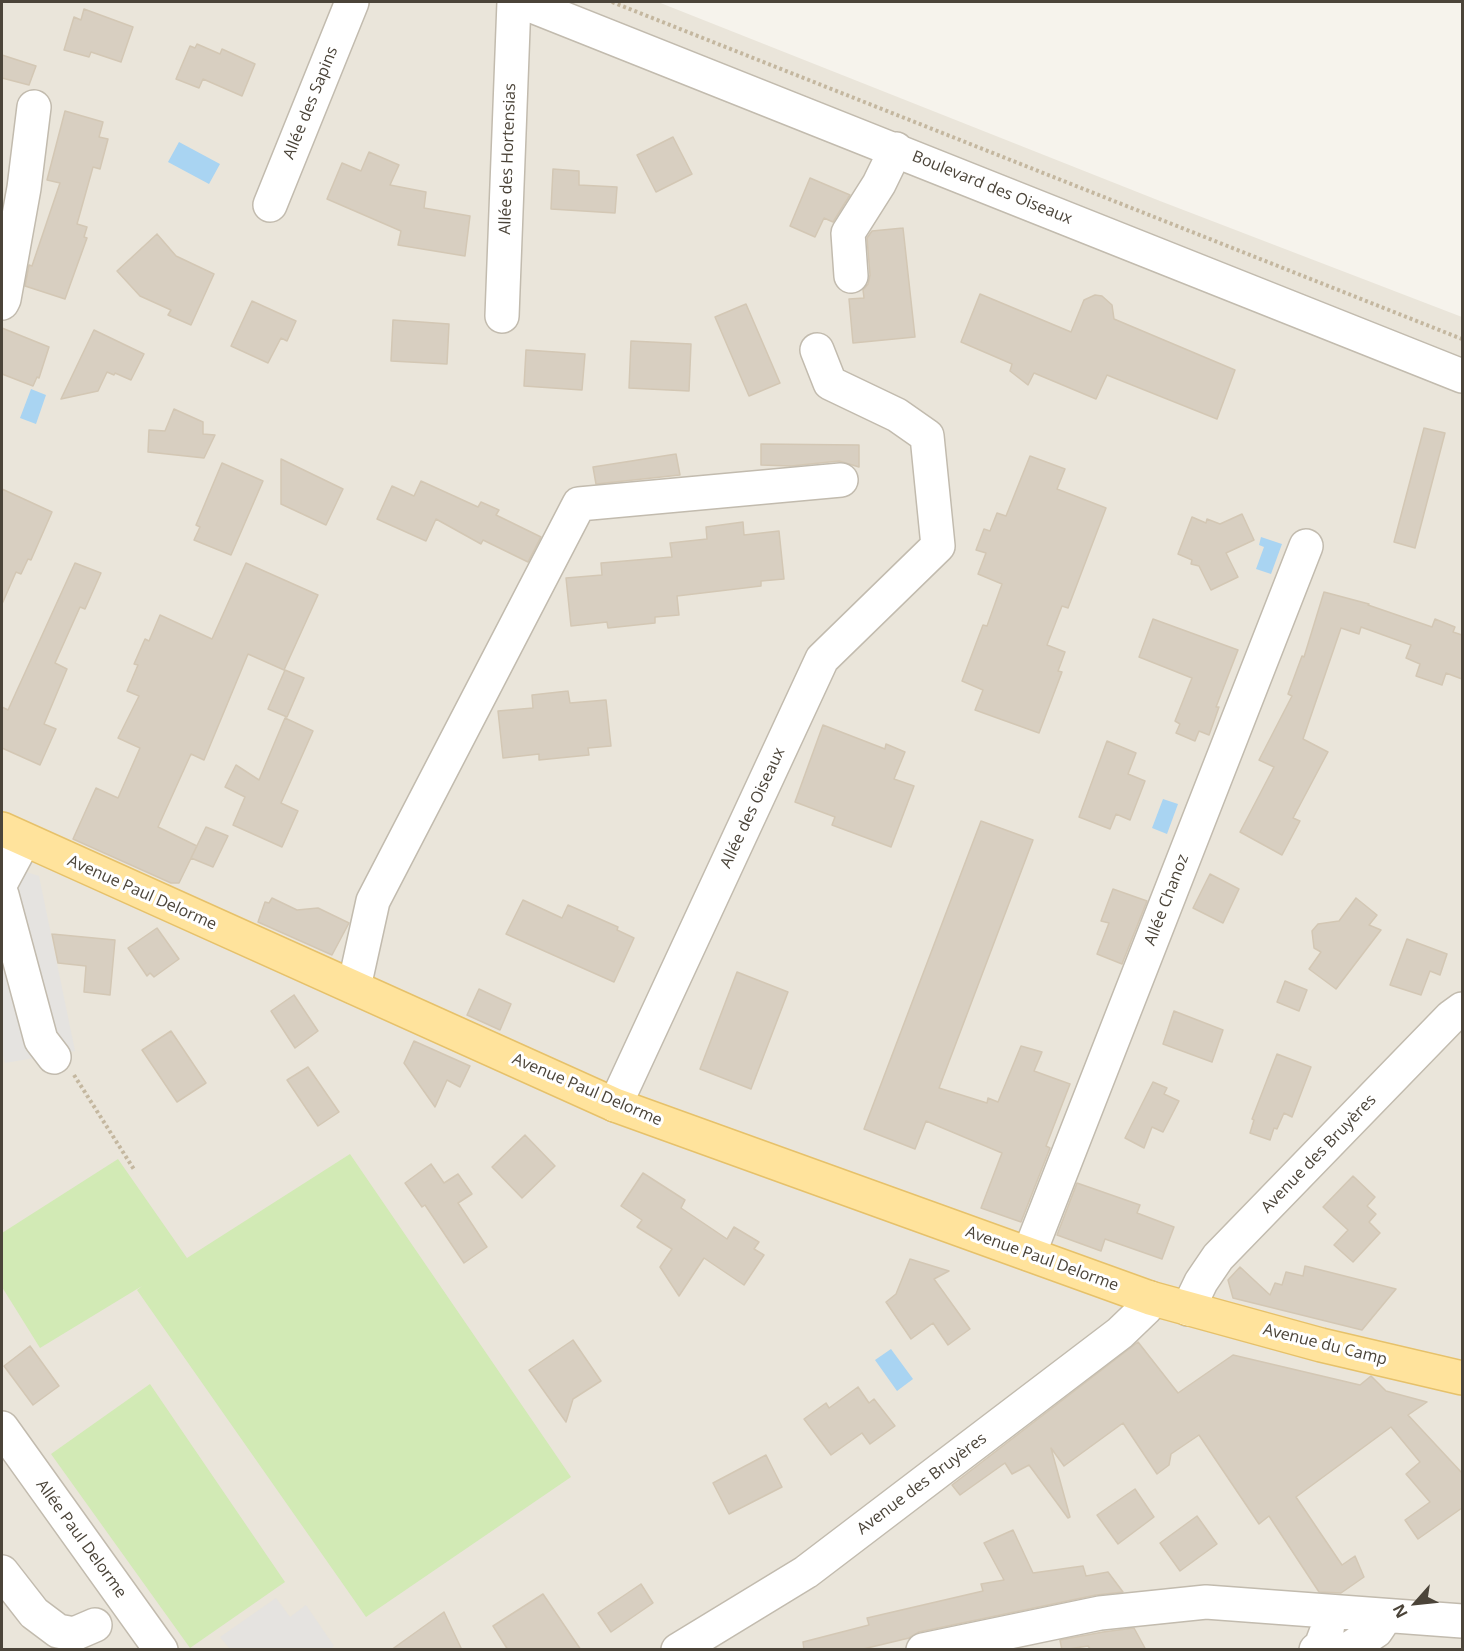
<!DOCTYPE html>
<html>
<head>
<meta charset="utf-8">
<style>
	body { margin:0 }
	#map { position:relative; width:1464px; height:1651px; overflow:hidden; background:#f6f3ec; font-family:"Open Sans",sans-serif }
	canvas { display:block }
	.frame { position:absolute; inset:0; border:3px solid #4b4439; pointer-events:none }
	.north { position:absolute; left:1386px; top:1573px; width:60px; height:60px; -webkit-text-stroke:4px #fff; paint-order:stroke; rotate:243deg; font-size:16px; font-weight:700; line-height:24px; text-align:center; color:#4b4439 }
	.north::after { content:''; display:block; margin:auto; width:21px; height:27px; background:#4b4439; clip-path:polygon(50% 0,100% 100%,50% 72%,0 100%) }
</style>
</head>
<body>
<div id="map">
<canvas width="1464" height="1651"></canvas>
<div class="frame"></div>
<div class="north">N</div>
</div>
<script>
const c = document.querySelector('canvas').getContext('2d');
c.lineJoin = 'round';
function fill(path, color) {
  c.fillStyle = color;
  c.fill(path, 'evenodd');
}
function toPath(rows) {
  const path = new Path2D();
  for (const r of rows) {
    path.moveTo(r[0], r[1]);
    for (let i = 2; i < r.length; i += 2) path.lineTo(r[i], r[i + 1]);
  }
  return path;
}
function strokePath(path, color, width, dash) {
  c.strokeStyle = color;
  c.lineWidth = width;
  c.lineCap = dash ? 'butt' : 'round';
  c.setLineDash(dash || []);
  c.stroke(path);
}
function drawText(font, color, halo, rows, align = 'center') {
  c.font = font + ' "Open Sans",sans-serif';
  c.lineWidth = 6;
  c.setLineDash([]);
  c.textBaseline = 'middle';
  c.strokeStyle = halo;
  c.fillStyle = color;
  for (const [text, x, y, turn = 0] of rows) {
    c.save();
    c.translate(x, y);
    c.rotate((+turn || 0) * Math.PI / 180);
    c.textAlign = isNaN(turn) ? turn : align;
    if (halo) c.strokeText(text, 0, 0);
    c.fillText(text, 0, 0);
    c.restore();
  }
}
fill(toPath([
	[2,2,658,2,1160,201,1462,317,1462,1649,2,1650]
]), '#eae5da');
fill(toPath([
	[350,1154,571,1477,366,1617,137,1290,142,1286,40,1348,2,1287,2,1233,118,1159,187,1258],
	[150,1384,285,1582,190,1648,51,1454]
]), '#d2eab5');
fill(toPath([
	[2,864,39,876,75,1051,5,1063,2,1052],
	[276,1598,290,1617,306,1605,334,1646,330,1650,230,1649,220,1637]
]), '#e5e3e0');
fill(toPath([
	[179,142,220,164,209,184,168,162],
	[31,389,46,395,36,424,20,418],
	[1261,537,1282,544,1271,574,1256,569,1264,547,1259,545],
	[1163,799,1178,804,1167,834,1152,828],
	[891,1349,913,1379,897,1391,875,1360]
]), '#a9d4f2');
const building = toPath([
	[84,9,133,27,121,62,91,52,89,57,64,50,74,17,81,20,84,9],
	[197,44,220,54,222,49,255,64,242,96,203,79,199,88,176,79,190,46,195,48,197,44],
	[2,55,36,66,29,85,2,78,2,55],
	[65,111,103,122,99,137,108,139,100,169,93,167,77,224,87,227,84,237,87,238,65,299,25,286,29,265,32,266,60,183,47,180,65,111],
	[673,137,692,174,656,192,637,155,673,137],
	[369,152,399,165,390,185,426,192,424,208,470,216,465,256,398,245,401,231,327,199,342,163,361,171,369,152],
	[553,169,579,171,579,185,617,187,615,213,551,209,553,169],
	[810,178,850,195,833,222,824,218,815,237,790,226,810,178],
	[903,228,915,337,853,343,849,299,864,298,863,290,868,284,870,275,867,238,872,231,903,228],
	[157,234,176,256,214,274,191,325,168,315,171,310,140,296,117,271,157,234],
	[980,294,1071,332,1084,300,1095,295,1102,296,1112,305,1114,319,1235,370,1217,419,1107,375,1096,399,1034,373,1028,385,1010,371,1012,364,961,342,980,294],
	[252,301,296,321,287,341,281,338,268,363,231,346,252,301],
	[746,304,780,383,749,396,715,317,746,304],
	[393,320,449,324,447,364,391,361,393,320],
	[2,328,49,347,39,378,37,377,33,386,2,374,2,328],
	[94,330,144,354,131,380,115,373,114,375,107,372,98,391,61,399,94,330],
	[631,341,691,344,689,391,629,388,631,341],
	[526,350,585,354,582,390,524,386,526,350],
	[174,409,203,422,203,434,215,435,204,458,148,452,149,430,165,431,174,409],
	[1424,428,1445,433,1415,548,1394,542,1424,428],
	[761,444,859,445,859,467,839,461,791,466,761,465,761,444],
	[676,454,680,475,596,484,593,467,676,454],
	[1030,456,1065,469,1057,489,1106,508,1068,608,1062,606,1047,645,1065,652,1058,671,1062,672,1039,733,975,710,983,690,962,681,983,625,987,626,1002,584,978,574,986,553,976,550,984,529,990,531,997,513,1006,516,1030,456],
	[281,459,343,489,326,525,281,504,281,459],
	[222,463,263,481,231,555,194,540,200,527,196,525,222,463],
	[421,481,478,507,481,502,499,510,496,515,541,537,528,562,483,540,481,544,436,519,426,541,377,519,392,486,414,496,421,481],
	[2,489,52,512,31,560,28,559,21,574,16,572,2,604,2,489],
	[1242,514,1254,540,1226,553,1238,577,1211,590,1199,566,1191,564,1192,560,1178,554,1192,517,1206,523,1207,519,1220,524,1242,514],
	[743,522,744,535,779,531,784,579,761,581,761,586,677,596,679,615,655,617,655,623,608,628,607,622,571,626,566,578,602,575,601,563,672,557,670,543,707,539,706,527,743,522],
	[75,563,101,573,85,609,80,607,55,663,67,669,44,724,56,729,40,765,2,748,2,707,8,710,75,563],
	[246,563,318,595,284,670,248,654,204,760,191,754,158,827,197,846,179,883,171,883,73,839,96,788,118,798,140,748,118,738,139,696,127,691,138,665,134,664,145,639,149,641,160,615,212,639,246,563],
	[1324,592,1369,604,1368,605,1432,627,1435,619,1455,627,1453,632,1462,635,1462,679,1446,673,1442,685,1416,676,1420,664,1406,658,1411,645,1361,627,1359,634,1341,628,1303,739,1328,752,1293,818,1300,821,1282,855,1240,832,1274,767,1259,760,1292,696,1288,694,1302,656,1304,657,1324,592],
	[1153,619,1238,650,1216,707,1219,707,1209,735,1199,731,1195,741,1176,733,1180,724,1175,721,1192,678,1139,657,1153,619],
	[285,670,304,678,287,717,268,709,285,670],
	[568,691,570,703,606,700,611,746,588,748,589,755,539,760,539,754,503,758,498,711,533,708,532,695,568,691],
	[285,718,313,731,281,803,298,811,282,847,233,825,245,797,225,787,236,765,259,780,285,718],
	[823,725,885,749,886,744,905,752,894,779,914,786,891,847,832,825,835,817,795,802,823,725],
	[1107,741,1136,753,1128,774,1145,781,1130,820,1116,814,1110,829,1079,817,1107,741],
	[981,821,1033,840,939,1088,987,1103,988,1098,998,1102,1021,1046,1042,1052,1034,1071,1070,1084,1046,1146,1050,1148,1021,1222,981,1208,1002,1153,926,1121,915,1149,864,1129,981,821],
	[206,827,228,836,213,867,191,858,206,827],
	[1210,874,1239,889,1223,923,1193,908,1210,874],
	[1113,889,1147,901,1122,964,1097,954,1109,923,1101,921,1113,889],
	[272,898,297,910,318,908,349,923,332,955,258,922,265,902,269,903,272,898],
	[1356,898,1377,915,1369,925,1381,930,1336,989,1309,969,1321,952,1314,948,1312,931,1318,924,1339,921,1356,898],
	[523,900,562,918,568,905,618,927,617,930,634,938,614,982,506,934,523,900],
	[157,928,179,959,154,977,150,973,147,976,128,948,157,928],
	[52,934,115,940,110,995,84,992,86,966,58,963,52,934],
	[1407,939,1447,954,1440,975,1430,971,1421,995,1390,985,1407,939],
	[737,972,788,992,751,1089,700,1069,737,972],
	[1285,981,1307,990,1299,1011,1277,1002,1285,981],
	[479,989,511,1004,500,1030,467,1015,479,989],
	[294,995,318,1031,295,1048,271,1011,294,995],
	[1174,1011,1223,1030,1212,1062,1163,1044,1174,1011],
	[171,1031,206,1083,177,1102,142,1050,171,1031],
	[414,1041,470,1066,460,1087,447,1080,435,1107,404,1063,414,1041],
	[1277,1054,1311,1067,1292,1117,1284,1113,1277,1129,1274,1128,1270,1140,1250,1133,1254,1120,1252,1119,1277,1054],
	[308,1067,339,1112,318,1126,287,1080,308,1067],
	[1153,1082,1167,1088,1164,1094,1179,1101,1163,1132,1152,1127,1144,1148,1125,1138,1153,1082],
	[525,1135,555,1166,522,1198,492,1167,525,1135],
	[431,1164,444,1183,458,1174,472,1194,458,1203,487,1247,464,1263,425,1205,422,1207,405,1183,431,1164],
	[643,1173,685,1200,681,1208,727,1239,734,1227,759,1242,754,1249,764,1255,744,1285,704,1258,679,1296,660,1267,672,1249,637,1227,642,1220,621,1206,643,1173],
	[1353,1176,1375,1197,1367,1206,1376,1214,1369,1222,1380,1233,1353,1262,1334,1245,1348,1230,1323,1207,1353,1176],
	[1077,1183,1140,1205,1137,1213,1174,1227,1162,1259,1105,1239,1101,1251,1057,1235,1077,1183],
	[910,1259,949,1271,934,1279,970,1329,948,1345,933,1323,911,1339,886,1302,896,1294,910,1259],
	[1305,1266,1396,1289,1362,1330,1233,1298,1228,1280,1240,1267,1270,1295,1275,1283,1282,1285,1286,1272,1303,1276,1305,1266],
	[573,1340,601,1381,573,1399,566,1422,529,1370,573,1340],
	[1138,1342,1178,1393,1233,1355,1360,1385,1371,1376,1386,1391,1427,1402,1408,1415,1462,1473,1462,1508,1418,1539,1405,1520,1430,1502,1406,1474,1420,1462,1391,1427,1296,1497,1342,1565,1355,1556,1364,1577,1341,1593,1319,1592,1269,1516,1259,1524,1199,1435,1171,1454,1169,1465,1157,1474,1123,1423,1064,1466,1051,1448,1070,1517,1068,1518,1029,1465,1012,1474,1005,1463,960,1495,952,1485,1138,1342],
	[30,1346,59,1386,33,1405,4,1366,30,1346],
	[858,1387,869,1403,874,1399,895,1426,870,1444,862,1433,831,1455,804,1419,826,1403,829,1408,858,1387],
	[766,1455,782,1487,729,1514,713,1483,766,1455],
	[1135,1489,1154,1517,1118,1544,1097,1515,1135,1489],
	[1197,1516,1217,1544,1180,1571,1160,1543,1197,1516],
	[1013,1530,1033,1573,1083,1566,1086,1576,1108,1572,1123,1592,1096,1595,919,1632,909,1638,859,1650,804,1650,803,1642,869,1625,867,1618,983,1591,981,1584,1004,1580,984,1543,1013,1530],
	[641,1584,653,1603,611,1632,598,1613,641,1584],
	[543,1594,581,1650,508,1650,493,1626,543,1594],
	[444,1612,462,1650,391,1650,444,1612],
	[1134,1628,1146,1650,1091,1650,1088,1646,1062,1650,1060,1640,1103,1632,1134,1628]
]);
fill(building, '#d8cfc1');
strokePath(building, '#d3c7b4', 1.5);
const minor = toPath([
	[522,2,1462,376],
	[270,205,352,2],
	[851,276,848,233,879,184,896,149],
	[2,303,4,299,24,188,34,107],
	[502,316,514,2],
	[2,881,24,840],
	[2,895,41,1040,54,1057],
	[354,987,373,901,579,504,841,480],
	[615,1105,822,659,938,546,927,436,897,415,830,383,817,350],
	[1029,1254,1306,546],
	[1188,1309,1201,1282,1218,1257,1451,1017,1462,1009],
	[2,1428,161,1650],
	[2,1572,34,1613,58,1631,74,1634,95,1625],
	[678,1650,806,1572,1120,1333,1146,1308,1150,1298],
	[923,1650,1100,1613,1206,1602,1462,1621],
	[1316,1650,1321,1646,1327,1630,1330,1612],
	[1347,1650,1376,1631,1386,1616]
]);
const major = toPath([
	[2,829,615,1105,1150,1298,1321,1345,1462,1378]
]);
strokePath(minor, '#c2bbae', 36);
strokePath(major, '#e6c16a', 36);
strokePath(toPath([
	[612,2,1462,339],
	[74,1075,135,1171]
]), '#c4b79f', 4, [3, 3]);
strokePath(minor, '#fff', 33);
strokePath(major, '#ffe39c', 33);
drawText('16px', '#4b4439', '#fff', [
	["Allée des Sapins",311,103,-68],
	["Allée des Hortensias",508,159,-88],
	["Boulevard des Oiseaux",992,188,22],
	["Allée des Oiseaux",753,808,-65],
	["Avenue Paul Delorme",142,893,24],
	["Allée Chanoz",1167,900,-69],
	["Avenue Paul Delorme",587,1090,23],
	["Avenue des Bruyères",1319,1154,-46],
	["Avenue Paul Delorme",1042,1259,20],
	["Avenue du Camp",1325,1345,14],
	["Avenue des Bruyères",922,1484,-37],
	["Allée Paul Delorme",81,1539,54]
]);
</script>
</body>
</html>
